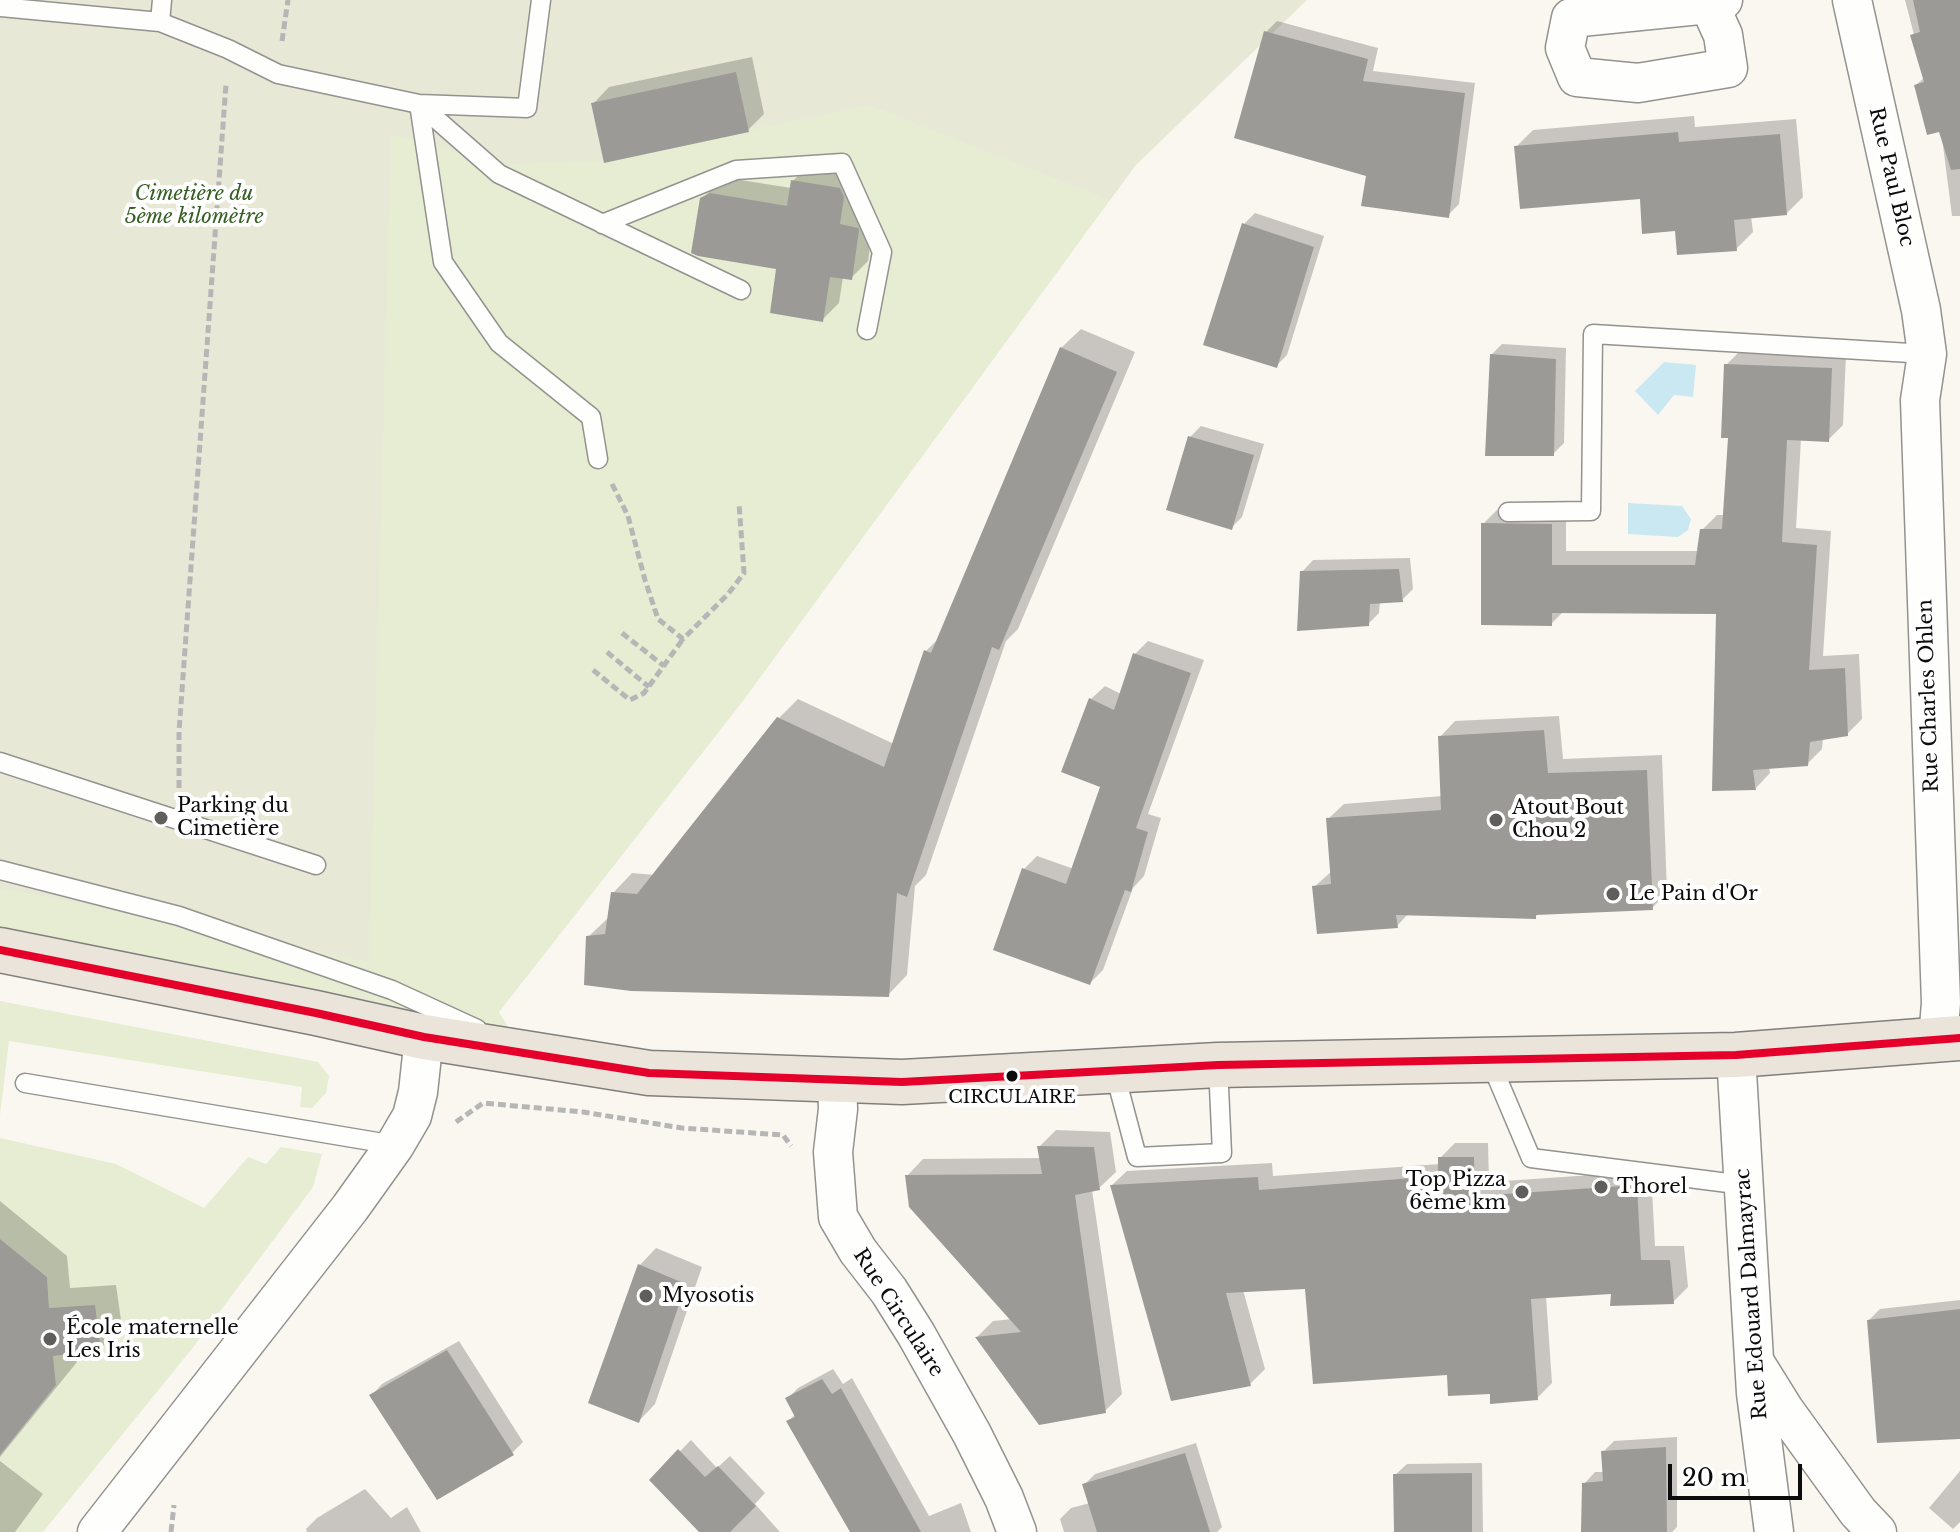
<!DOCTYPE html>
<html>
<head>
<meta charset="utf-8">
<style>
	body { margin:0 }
	#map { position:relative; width:1960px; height:1532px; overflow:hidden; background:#faf7f1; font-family:"Libre Baskerville",serif }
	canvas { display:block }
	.scale { position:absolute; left:1668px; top:1464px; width:134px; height:36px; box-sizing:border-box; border:4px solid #0c0c0c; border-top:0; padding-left:10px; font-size:24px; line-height:28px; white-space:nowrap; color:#0c0c0c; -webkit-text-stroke:6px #fff; paint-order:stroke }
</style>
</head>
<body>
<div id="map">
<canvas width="1960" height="1532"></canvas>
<div class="scale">20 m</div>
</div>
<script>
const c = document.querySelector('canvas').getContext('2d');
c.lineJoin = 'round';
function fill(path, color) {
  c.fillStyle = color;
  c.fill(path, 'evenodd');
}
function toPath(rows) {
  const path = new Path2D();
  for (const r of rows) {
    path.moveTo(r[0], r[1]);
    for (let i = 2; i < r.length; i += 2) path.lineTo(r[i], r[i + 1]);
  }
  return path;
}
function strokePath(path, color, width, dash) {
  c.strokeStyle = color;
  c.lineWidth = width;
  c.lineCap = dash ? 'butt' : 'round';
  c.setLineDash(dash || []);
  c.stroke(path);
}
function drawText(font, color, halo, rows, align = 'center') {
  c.font = font + ' "Libre Baskerville",serif';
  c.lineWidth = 8;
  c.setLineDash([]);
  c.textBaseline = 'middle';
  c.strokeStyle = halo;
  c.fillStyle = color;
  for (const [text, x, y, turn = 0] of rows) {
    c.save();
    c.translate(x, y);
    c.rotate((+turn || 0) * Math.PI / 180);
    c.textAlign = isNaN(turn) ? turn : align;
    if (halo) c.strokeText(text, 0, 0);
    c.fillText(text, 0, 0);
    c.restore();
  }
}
fill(toPath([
	[579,0,1135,166,743,701,499,1012,523,1051,0,950,0,841,224,111],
	[0,1001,318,1062,329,1076,326,1093,312,1108,300,1107,302,1087,9,1041,0,1115],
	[0,1138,116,1164,204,1208,248,1157,266,1164,281,1147,322,1154,313,1187,191,1350,43,1532,0,1532,0,1455,56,1385,53,1356,101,1350,95,1306,49,1308,47,1277,0,1239]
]), '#e6edd2');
fill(toPath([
	[0,0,1307,0,1135,166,1110,200,869,105,602,161,506,164,391,134,369,962,54,898,0,889]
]), '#e7e9d6');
fill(toPath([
	[1664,362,1696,365,1693,397,1674,395,1658,415,1635,391],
	[1628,503,1682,506,1691,519,1688,530,1678,537,1628,534]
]), '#cae8f1');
fill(toPath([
	[1905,0,1960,0,1960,216,1952,216,1941,130,1916,85,1925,77],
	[1277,21,1378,48,1373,71,1475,83,1459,204,1448,215,1368,174,1266,32],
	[752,57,764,114,748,130,593,104,609,87],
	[1694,116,1695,127,1796,119,1803,197,1787,213,1751,216,1753,232,1736,249,1677,229,1641,197,1516,147,1533,130],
	[809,164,857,172,860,180,856,208,875,213,868,261,851,278,843,277,839,303,822,320,779,268,702,199,719,182,728,178,791,188,793,181],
	[1255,213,1324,236,1287,355,1276,366,1244,224],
	[1081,329,1135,352,1018,629,1006,641,926,875,915,886,907,975,888,995,588,937,608,918,613,893,632,873,655,875,778,719,798,699,894,744,926,651,939,638,1061,348],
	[1502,344,1566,348,1564,443,1553,454,1491,355],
	[1741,350,1846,354,1843,425,1828,440,1801,439,1796,528,1831,531,1823,656,1859,654,1862,719,1847,734,1823,738,1822,749,1807,764,1769,767,1770,773,1756,788,1718,612,1564,611,1551,624,1483,524,1498,509,1566,510,1566,551,1699,551,1702,530,1717,515,1725,515,1730,436,1726,365],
	[1201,426,1264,444,1242,517,1231,528,1190,437],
	[1410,558,1413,589,1402,600,1380,601,1379,613,1368,624,1302,572,1313,560],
	[1148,641,1204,660,1148,814,1161,818,1144,876,1133,888,1103,970,1090,983,1024,869,1037,856,1074,869,1103,786,1091,699,1105,686,1121,694,1135,654],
	[1559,716,1563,759,1662,755,1667,893,1652,908,1540,912,1535,917,1409,913,1397,926,1314,887,1332,871,1328,819,1344,804,1442,796,1440,737,1455,721],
	[1056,1130,1110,1132,1116,1172,1099,1188,1092,1190,1122,1394,1105,1411,977,1337,993,1321,1012,1319,907,1176,923,1159,1041,1158,1039,1147],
	[1455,1143,1488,1143,1489,1182,1651,1171,1655,1246,1684,1246,1688,1287,1673,1302,1613,1292,1546,1296,1552,1383,1537,1398,1492,1392,1449,1372,1307,1287,1243,1290,1265,1369,1250,1384,1112,1185,1127,1171,1272,1163,1273,1176,1440,1164,1440,1158],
	[0,1201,67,1256,70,1288,116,1285,122,1327,101,1348,75,1351,77,1362,0,1457],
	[656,1248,702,1267,655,1404,639,1421,591,1402,640,1265],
	[1960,1300,1960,1437,1869,1320,1880,1309],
	[459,1341,523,1442,512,1453,372,1395,382,1384],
	[833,1369,843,1384,852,1378,929,1516,961,1503,971,1532,874,1532,788,1421,796,1414,787,1399,798,1388],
	[1677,1437,1677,1527,1672,1532,1583,1532,1584,1484,1595,1472,1604,1472,1603,1452,1614,1441],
	[691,1440,717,1468,730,1456,765,1493,755,1504,780,1532,701,1532,652,1480],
	[1196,1443,1222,1527,1217,1532,1064,1532,1060,1519,1071,1508,1090,1503,1084,1485,1095,1474],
	[0,1461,43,1494,15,1532,0,1532],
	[1482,1463,1483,1532,1396,1532,1395,1475,1407,1464],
	[1960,1471,1960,1522,1953,1529,1929,1508],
	[365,1489,391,1518,407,1507,421,1532,307,1532,306,1529,317,1518]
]), '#0003');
fill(toPath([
	[1913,0,1960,0,1960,169,1951,170,1939,132,1927,135,1914,85,1924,82,1910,35,1920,32],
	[1264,31,1368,59,1363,81,1465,93,1449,218,1361,206,1366,176,1234,138],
	[736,72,749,132,604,163,591,103],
	[1678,132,1679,142,1780,134,1787,215,1734,220,1737,251,1677,255,1675,231,1642,234,1640,199,1520,209,1514,146],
	[791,180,840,188,844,197,840,224,858,228,859,230,852,280,830,277,823,322,770,313,776,269,698,256,691,253,700,198,710,193,787,206],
	[1242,223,1314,247,1277,368,1203,345],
	[1060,347,1117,372,999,650,992,647,907,897,897,893,889,997,631,991,584,985,586,936,605,934,611,892,637,894,777,717,884,767,924,650,931,653],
	[1490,354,1556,359,1554,456,1485,456],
	[1724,364,1832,368,1829,442,1787,440,1782,542,1817,545,1809,670,1845,668,1848,736,1810,742,1808,766,1753,770,1756,790,1712,791,1716,614,1552,613,1552,626,1481,625,1481,523,1552,524,1552,565,1695,565,1700,529,1722,529,1728,438,1721,438],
	[1188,436,1254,455,1232,530,1166,510],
	[1399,569,1403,602,1370,604,1369,626,1297,631,1300,571],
	[1133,653,1191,673,1136,828,1148,832,1131,892,1125,890,1090,985,993,950,1022,868,1066,884,1100,787,1061,772,1089,698,1114,710],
	[1544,730,1548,773,1647,770,1653,910,1536,915,1536,919,1396,915,1398,928,1317,934,1312,886,1331,884,1326,818,1441,810,1438,736],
	[1037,1146,1094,1147,1100,1190,1075,1195,1106,1413,1039,1425,975,1337,1021,1332,909,1207,905,1175,1042,1174],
	[1438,1157,1474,1157,1475,1196,1637,1185,1641,1260,1670,1260,1674,1304,1610,1306,1611,1294,1531,1299,1538,1400,1490,1404,1490,1394,1448,1396,1447,1375,1313,1384,1305,1289,1226,1293,1251,1386,1171,1401,1110,1185,1258,1177,1259,1190,1438,1176],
	[0,1239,47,1277,49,1308,95,1305,101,1350,53,1356,56,1385,0,1455],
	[638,1264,686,1284,639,1423,588,1403],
	[1960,1309,1960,1439,1877,1443,1867,1320],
	[447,1350,514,1455,437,1500,369,1395],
	[822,1379,832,1394,841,1388,921,1532,850,1532,786,1421,795,1417,785,1398],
	[1666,1447,1667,1532,1581,1532,1582,1483,1603,1481,1601,1451],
	[678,1449,705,1477,718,1466,756,1506,730,1532,699,1532,649,1480],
	[1185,1453,1210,1532,1097,1532,1082,1484],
	[1472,1473,1472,1532,1394,1532,1393,1474]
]), '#9c9a97');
const service = toPath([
	[541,0,527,108,419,104,443,262,499,343,591,417,598,459],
	[0,7,160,22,228,49,278,74,419,104,499,174,741,290],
	[160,22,162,0],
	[602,224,736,170,842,163,882,252,867,330],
	[1508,512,1591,511,1593,334,1927,354],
	[0,762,316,865],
	[0,870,179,916,392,990,477,1029],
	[1490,1061,1531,1158,1744,1185],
	[1114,1070,1137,1157,1222,1153,1218,1065],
	[25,1083,395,1145]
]);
const minor = toPath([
	[1852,0,1921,310,1927,354,1920,400,1941,1003,1938,1039],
	[1709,4,1723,35,1728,68,1638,83,1577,77,1565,48,1571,18,1709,4,1723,0],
	[1736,1055,1756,1393,1774,1532],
	[837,1081,838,1109,833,1152,838,1217,858,1251,889,1291,916,1334,972,1434,1004,1498,1017,1532],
	[1757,1366,1785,1411,1858,1512,1877,1532],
	[97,1532,350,1208,395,1145,412,1116,418,1092,424,1037]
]);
const primary = toPath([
	[0,950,316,1013,424,1037,649,1073,902,1082,1218,1065,1736,1055,1960,1038]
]);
strokePath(service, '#93928f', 21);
strokePath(minor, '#93928f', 41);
strokePath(primary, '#807f7c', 47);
strokePath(toPath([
	[282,41,288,0],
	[612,484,628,516,645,580,658,619,683,639,728,594,744,573,739,503],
	[622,633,664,666],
	[607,652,649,687],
	[593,670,630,700,644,693,683,639],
	[179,788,179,732,226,84],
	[456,1122,483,1103,583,1112,682,1128,783,1135,791,1146],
	[171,1532,174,1505]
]), '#b7b6b6', 5, [8, 4]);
strokePath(service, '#fefefd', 18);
strokePath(minor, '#fefefd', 38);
strokePath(primary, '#eae4da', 44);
strokePath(toPath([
	[0,950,316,1013,424,1037,649,1073,902,1082,1218,1065,1736,1055,1960,1038]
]), '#e4002b', 8);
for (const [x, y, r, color] of [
	[161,818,8,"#5f5e5c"],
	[1496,820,8,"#5f5e5c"],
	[1613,894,8,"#5f5e5c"],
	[1012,1076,7,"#0c0c0c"],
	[1601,1187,8,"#5f5e5c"],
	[1522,1192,8,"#5f5e5c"],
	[646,1296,8,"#5f5e5c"],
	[50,1339,8,"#5f5e5c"]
]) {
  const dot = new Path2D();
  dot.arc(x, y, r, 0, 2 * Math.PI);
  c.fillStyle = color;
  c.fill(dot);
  strokePath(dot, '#fff', 3);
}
drawText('18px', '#0c0c0c', '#fff', [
	["CIRCULAIRE",1012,1098]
]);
drawText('20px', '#0c0c0c', '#fff', [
	["Rue Paul Bloc",1891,177,77],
	["Rue Charles Ohlen",1929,696,-92],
	["Rue Edouard Dalmayrac",1752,1294,-94],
	["Rue Circulaire",898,1313,57]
]);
drawText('italic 20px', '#355e22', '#fff', [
	["Cimetière du",194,194],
	["5ème kilomètre",194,217]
]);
drawText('20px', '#0c0c0c', '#fff', [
	["Parking du",177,806],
	["Cimetière",177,829],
	["Atout Bout",1512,808],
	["Chou 2",1512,831],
	["Le Pain d'Or",1629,894],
	["Top Pizza",1506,1180,"right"],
	["6ème km",1506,1203,"right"],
	["Thorel",1617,1187],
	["Myosotis",662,1296],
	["École maternelle",66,1328],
	["Les Iris",66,1351]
], 'left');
</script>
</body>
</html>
